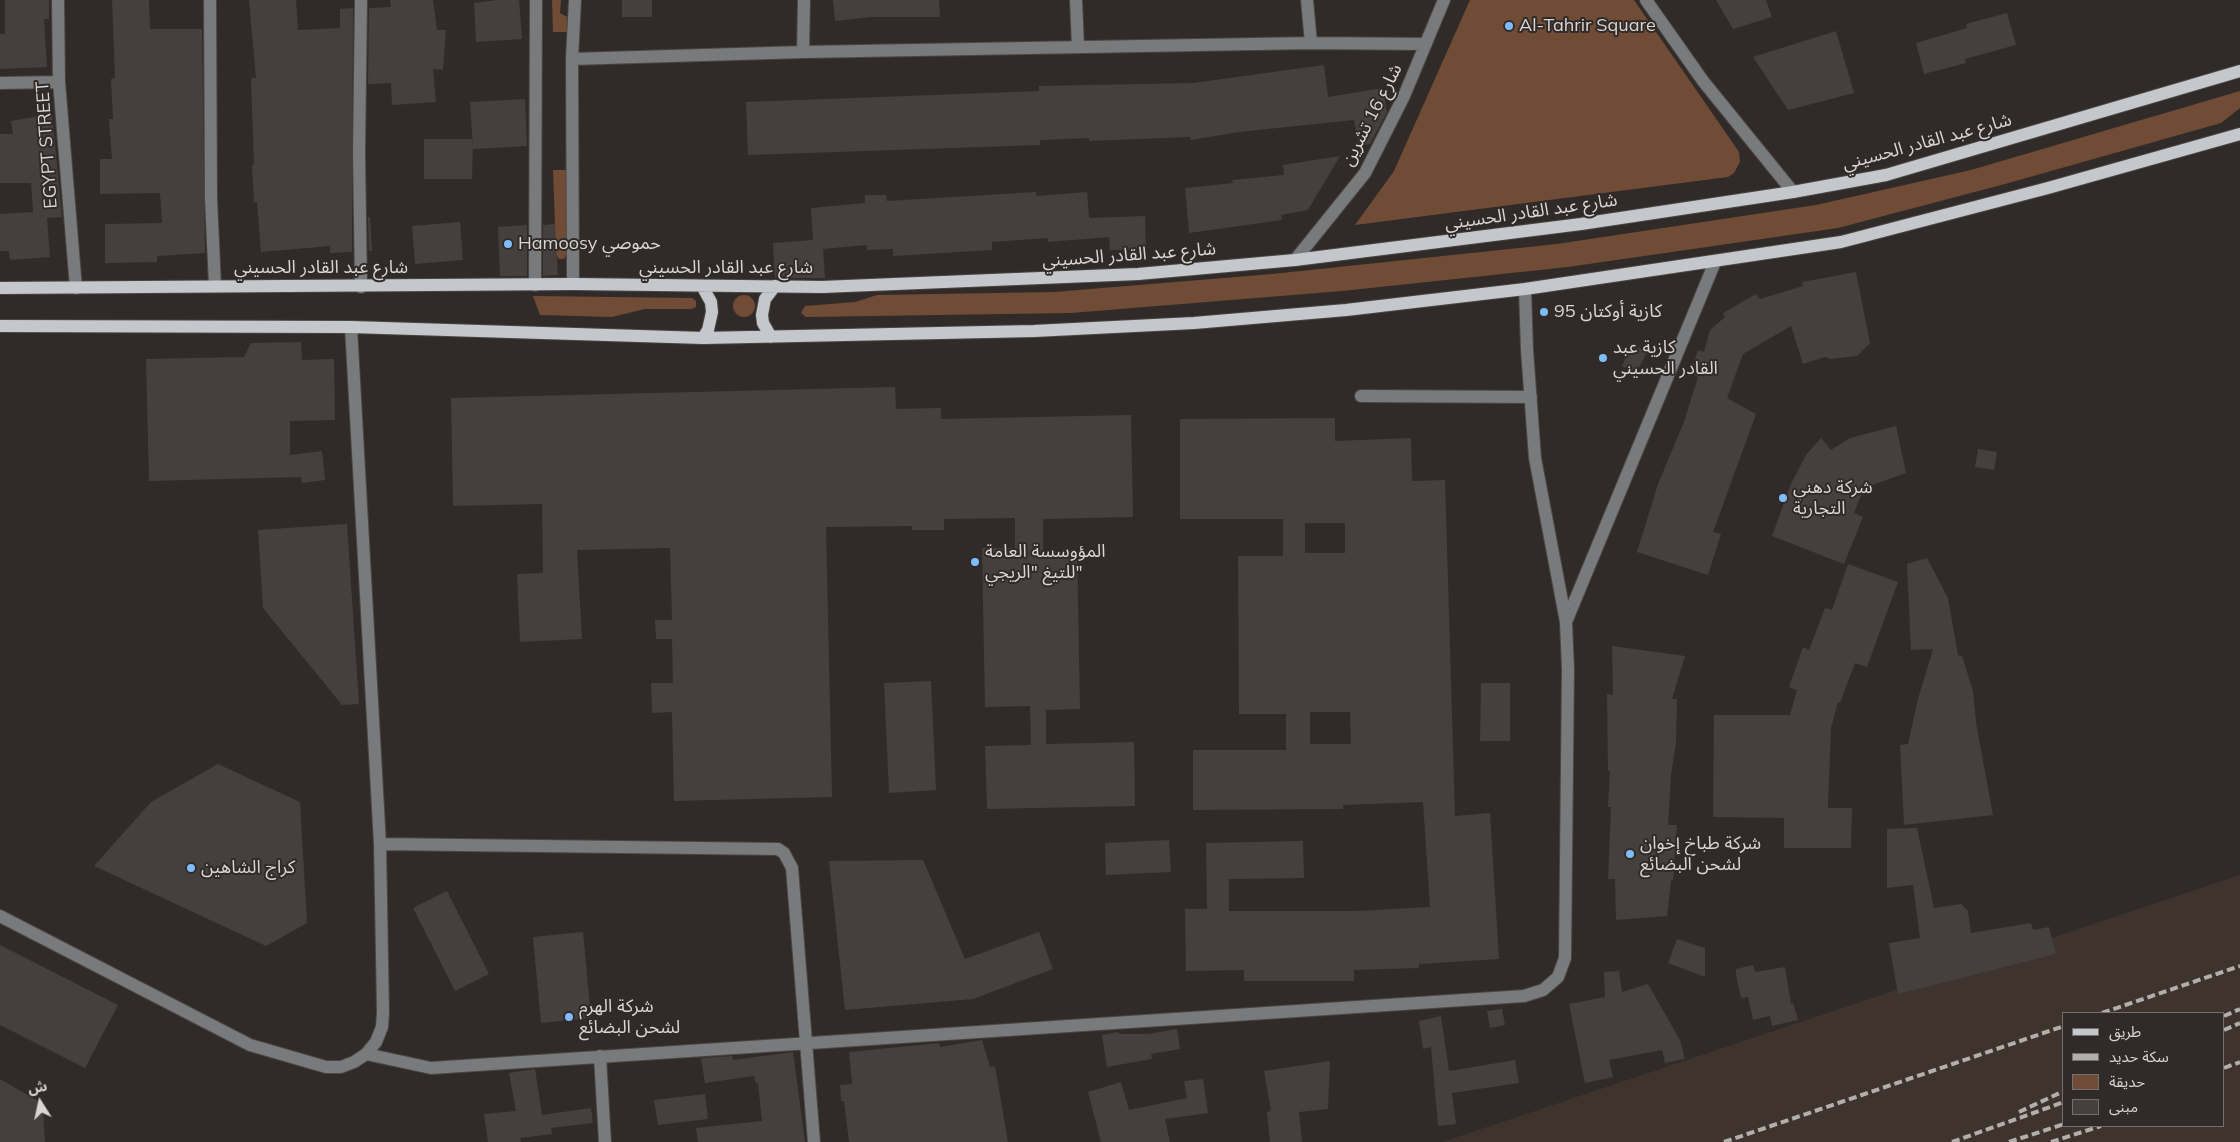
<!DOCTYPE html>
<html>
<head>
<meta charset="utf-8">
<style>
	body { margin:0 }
	#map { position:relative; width:2240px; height:1142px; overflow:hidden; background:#302b28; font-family:Mulish,"Noto Sans Arabic",sans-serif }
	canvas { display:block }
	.legend { position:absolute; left:2062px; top:1012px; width:162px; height:115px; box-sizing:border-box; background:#302b28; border:1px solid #736f6c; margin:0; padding:6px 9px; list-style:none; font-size:15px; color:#d8d5d3 }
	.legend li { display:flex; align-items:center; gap:10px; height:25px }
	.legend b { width:25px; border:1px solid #736f6c }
	.north { position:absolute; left:15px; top:1077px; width:50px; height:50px; -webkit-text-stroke:4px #302b28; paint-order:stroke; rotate:350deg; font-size:14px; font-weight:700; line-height:20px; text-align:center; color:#d8d5d3 }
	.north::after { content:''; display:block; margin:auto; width:18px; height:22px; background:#d8d5d3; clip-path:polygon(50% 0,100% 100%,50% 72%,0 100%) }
</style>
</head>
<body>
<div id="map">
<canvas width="2240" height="1142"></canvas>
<ul class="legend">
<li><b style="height:6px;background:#c4c8cd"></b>طريق</li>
<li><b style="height:6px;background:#b1aeac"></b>سكة حديد</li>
<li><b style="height:14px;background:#704c36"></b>حديقة</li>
<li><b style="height:14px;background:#45403d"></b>مبنى</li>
</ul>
<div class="north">ش</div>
</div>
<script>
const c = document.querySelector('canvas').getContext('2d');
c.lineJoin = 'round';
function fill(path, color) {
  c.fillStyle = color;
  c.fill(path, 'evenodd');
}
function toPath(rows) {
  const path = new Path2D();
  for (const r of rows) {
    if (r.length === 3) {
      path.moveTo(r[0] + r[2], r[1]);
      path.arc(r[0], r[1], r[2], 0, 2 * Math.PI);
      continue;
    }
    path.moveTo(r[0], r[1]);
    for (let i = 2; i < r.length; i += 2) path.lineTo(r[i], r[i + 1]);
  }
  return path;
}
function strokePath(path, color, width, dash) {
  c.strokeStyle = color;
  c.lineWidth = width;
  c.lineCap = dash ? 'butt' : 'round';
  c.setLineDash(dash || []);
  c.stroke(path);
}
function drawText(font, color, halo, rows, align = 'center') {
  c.font = font + ' Mulish,"Noto Sans Arabic",sans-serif';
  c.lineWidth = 4;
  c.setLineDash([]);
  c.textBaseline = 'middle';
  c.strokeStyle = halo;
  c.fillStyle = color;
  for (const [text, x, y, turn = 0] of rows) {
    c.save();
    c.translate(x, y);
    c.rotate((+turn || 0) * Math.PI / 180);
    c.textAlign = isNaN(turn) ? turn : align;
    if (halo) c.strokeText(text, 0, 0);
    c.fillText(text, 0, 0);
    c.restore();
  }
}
fill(toPath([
	[2240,875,2240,1142,1442,1142],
	[2064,1013,2224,1013,2224,1126,2064,1126]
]), '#3e332d');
fill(toPath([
	[552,0,561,0,560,13,569,18,569,32,553,32],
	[1470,0,1634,0,1739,152,1740,162,1734,173,1728,177,1355,225,1394,171],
	[2240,91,2240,108,2221,123,2005,184,1838,228,1568,267,1342,291,1071,313,806,317,801,313,805,306,855,302,877,295,1054,292,1272,274,1557,244,1816,205,1971,170],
	[553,170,568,170,568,252,564,259,559,259,552,249,555,224],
	[744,306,11],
	[533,296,692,298,696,301,696,307,692,309,645,309,612,317,540,315]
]), '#704c36');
fill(toPath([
	[5,0,49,0,49,19,44,19,47,67,0,69,0,34,5,34],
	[112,0,149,0,150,29,202,29,205,253,157,256,157,262,105,263,105,224,162,223,160,193,100,194,100,159,112,159,109,119,113,119,111,79,115,78],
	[249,0,296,0,298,30,340,28,340,9,353,8,352,252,330,253,330,246,261,252,257,202,254,202,252,165,254,165,251,78,256,78],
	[390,0,433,0,437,30,446,30,443,70,433,69,436,102,392,105,391,83,368,84,369,8,391,7],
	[497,0,519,0,522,39,476,42,474,3],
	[622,0,652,0,652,17,622,17],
	[833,0,939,0,940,17,871,17,835,21],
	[1716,0,1766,0,1772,17,1733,29],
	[2007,13,2016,45,1965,59,1966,63,1924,74,1916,43,1967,28,1966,24],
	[1836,31,1854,93,1788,110,1753,57],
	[1324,65,1328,97,1383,88,1387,112,1370,144,1359,146,1354,120,1239,132,1191,140,1190,137,1089,141,1089,138,1040,140,1040,145,748,155,746,102,1039,91,1039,86,1193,83],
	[525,99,527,146,473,149,470,102],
	[52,114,62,217,47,218,50,257,10,260,9,251,0,251,0,214,33,212,31,183,0,183,0,134,13,134,11,121],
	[424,139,473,139,472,179,424,179],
	[1340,156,1308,210,1281,215,1282,220,1189,233,1185,188,1233,183,1232,180,1284,175,1283,165],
	[1036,192,1036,196,1087,192,1089,218,1145,216,1146,249,1110,250,1109,237,1048,242,1048,238,992,242,992,250,893,256,893,249,867,250,867,245,823,249,825,278,775,278,773,243,813,240,811,208,865,203,865,195,886,195,887,201],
	[368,217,370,217,372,251,369,251],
	[460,222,463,260,415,264,412,226],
	[555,224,558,275,543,276,543,225],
	[527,225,527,276,500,276,498,227],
	[1856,272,1870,343,1857,356,1830,359,1825,357,1803,364,1791,326,1743,354,1727,398,1756,414,1713,532,1721,534,1708,575,1637,552,1658,484,1684,422,1698,377,1690,373,1698,350,1704,352,1710,330,1725,317,1723,313,1756,294,1760,299,1803,286,1802,282],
	[301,342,302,360,334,359,335,420,290,421,290,455,322,451,325,480,302,483,301,477,149,481,146,359,244,357,251,343],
	[1632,344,1647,352,1636,373,1622,366],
	[895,387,896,409,941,408,941,419,1131,415,1133,517,1043,519,1043,552,1077,551,1080,709,1046,710,1046,744,1134,742,1135,806,987,809,985,746,1031,745,1030,706,985,707,982,548,1015,548,1015,518,944,519,944,530,912,530,912,526,826,527,832,797,674,801,672,712,652,713,651,683,673,683,672,639,656,639,655,620,672,620,670,548,577,550,582,639,520,642,517,574,543,573,542,504,453,506,451,398],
	[1335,418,1335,441,1411,438,1412,481,1445,480,1455,816,1490,813,1499,959,1419,964,1419,968,1354,970,1354,981,1244,981,1244,970,1186,971,1185,909,1207,909,1206,843,1303,841,1304,878,1229,879,1229,911,1358,911,1430,907,1423,802,1343,805,1343,809,1193,810,1193,750,1286,750,1286,714,1239,714,1238,556,1283,556,1283,519,1180,519,1180,419],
	[1305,523,1345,523,1345,553,1305,553],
	[1310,712,1350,712,1351,744,1310,744],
	[1896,426,1906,473,1864,488,1854,513,1863,517,1844,564,1772,536,1791,484,1806,455,1821,438,1831,450,1850,438],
	[1978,449,1997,452,1994,470,1975,467],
	[347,524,359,704,342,705,263,608,258,530],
	[1927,558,1948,598,1958,655,1962,656,1973,691,1976,723,1993,815,1904,825,1900,745,1908,744,1918,699,1933,649,1911,650,1907,564],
	[1848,564,1898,582,1867,667,1855,663,1840,703,1838,702,1831,728,1828,808,1852,808,1851,848,1784,848,1784,818,1713,817,1714,715,1790,715,1797,690,1789,687,1803,647,1809,650,1825,608,1832,610],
	[1612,646,1685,656,1672,699,1677,699,1676,743,1671,775,1668,825,1677,825,1673,881,1671,880,1667,916,1616,920,1615,879,1608,879,1611,807,1608,807,1610,771,1608,771,1607,694,1613,695],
	[931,681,936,790,889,793,884,683],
	[1481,683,1510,683,1510,741,1480,741],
	[218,764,300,802,307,923,266,946,94,866,151,802],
	[1917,828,1934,908,1961,904,1968,911,1971,933,2031,923,2033,930,2049,927,2056,954,1898,994,1889,943,1920,938,1913,885,1887,888,1887,829],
	[1169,840,1171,872,1106,875,1105,843],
	[923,860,965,959,1039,932,1053,969,973,999,845,1010,829,861],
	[447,891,489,974,455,991,413,908],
	[583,932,591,1018,541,1023,533,937],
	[1677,939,1705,948,1705,977,1668,963],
	[0,945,118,1005,85,1068,0,1025],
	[1753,965,1755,972,1785,967,1791,1004,1793,1003,1798,1020,1772,1026,1770,1016,1753,1020,1748,997,1741,998,1736,975,1736,969],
	[1619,971,1622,992,1648,984,1680,1040,1685,1059,1665,1063,1662,1050,1609,1060,1613,1077,1585,1083,1569,1004,1605,997,1604,972],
	[1502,1009,1505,1025,1490,1028,1487,1011],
	[1441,1016,1449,1071,1515,1060,1519,1083,1452,1093,1456,1124,1438,1126,1431,1047,1423,1049,1419,1021],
	[1177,1029,1180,1049,1151,1054,1152,1059,1107,1067,1102,1035,1118,1032,1119,1034,1148,1034],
	[982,1040,990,1067,995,1066,1008,1142,849,1142,844,1101,841,1101,840,1085,852,1084,849,1052,939,1043,940,1047],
	[793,1052,805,1142,698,1142,696,1128,762,1121,758,1083,756,1084,754,1076,705,1083,701,1058,732,1056,733,1060],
	[1330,1061,1328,1109,1299,1112,1302,1142,1270,1142,1267,1112,1271,1111,1264,1071],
	[535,1069,542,1115,591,1108,593,1123,551,1128,552,1134,520,1138,521,1142,488,1142,484,1114,516,1111,509,1073],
	[0,1079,38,1101,43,1111,45,1142,0,1142],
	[1203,1079,1208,1113,1165,1119,1170,1142,1101,1142,1088,1092,1121,1082,1129,1110,1187,1098,1184,1081],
	[705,1094,708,1119,658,1125,654,1100]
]), '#45403d');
const minor = toPath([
	[58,0,59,82,76,288],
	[210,0,211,199,215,286],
	[361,0,359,153,361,287],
	[1076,0,1078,47],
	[1307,0,1311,43],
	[1646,0,1703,81,1793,192],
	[803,52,804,0],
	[572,59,803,52,1311,43,1426,44],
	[0,83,59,82],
	[1295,260,1365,173,1404,96,1444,0],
	[573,284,572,59,575,0],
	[535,285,536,0],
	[1361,396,1531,397],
	[1566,622,1715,262],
	[380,844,778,849,784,853,792,868,814,1142],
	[0,916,250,1045,326,1067,341,1067,354,1062,366,1054,376,1042,382,1027,383,1012,380,844,351,327],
	[366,1054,431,1068,1524,996,1543,990,1558,977,1565,958,1568,669,1566,622,1535,458,1527,350,1525,289],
	[600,1056,605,1142]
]);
const major = toPath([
	[702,286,711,302,712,312,708,330,703,338],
	[0,288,573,284,822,287,1138,274,1295,260,1581,224,1793,192,1886,175,2240,71],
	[0,326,351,327,703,338,1034,331,1194,323,1346,310,1525,289,1841,242,2048,188,2240,134],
	[771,337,763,323,762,315,765,299,775,286]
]);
strokePath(minor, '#4b4643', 14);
strokePath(major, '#4b4643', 14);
strokePath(minor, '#787a7c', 12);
strokePath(major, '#c4c8cd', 12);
strokePath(toPath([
	[2102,1013,2240,966],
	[2224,1016,2240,1009],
	[2224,1030,2240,1023],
	[2224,1068,2240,1062],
	[2019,1112,2064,1091],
	[1724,1142,2064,1026],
	[1952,1142,2064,1102],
	[2009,1142,2064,1124],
	[2051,1142,2101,1126]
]), '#b1aeac', 4, [8, 4]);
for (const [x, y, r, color] of [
	[1509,26,5,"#7fbdfa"],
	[508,244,5,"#7fbdfa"],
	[1544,312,5,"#7fbdfa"],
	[1603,358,5,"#7fbdfa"],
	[1783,498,5,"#7fbdfa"],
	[975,562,5,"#7fbdfa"],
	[1630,854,5,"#7fbdfa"],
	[191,868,5,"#7fbdfa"],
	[569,1017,5,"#7fbdfa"]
]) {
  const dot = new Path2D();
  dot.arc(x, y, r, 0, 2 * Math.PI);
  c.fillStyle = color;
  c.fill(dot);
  strokePath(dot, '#302b28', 2);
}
drawText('18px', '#d8d5d3', '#302b28', [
	["Al-Tahrir Square",1519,26],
	["Hamoosy حموصي",518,244],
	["كازية أوكتان 95",1554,312],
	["كازية عبد",1613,348],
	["القادر الحسيني",1613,369],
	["شركة دهني",1793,488],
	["التجارية",1793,509],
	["المؤوسسة العامة",985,552],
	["للتيغ \"الريجي\"",985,573],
	["شركة طباخ إخوان",1640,844],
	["لشحن البضائع",1640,865],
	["كراج الشاهين",201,868],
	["شركة الهرم",579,1007],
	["لشحن البضائع",579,1028]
], 'left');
drawText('18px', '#d8d5d3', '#302b28', [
	["شارع 16 تشرين",1372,115,-63],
	["شارع عبد القادر الحسيني",1927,142,-15],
	["EGYPT STREET",47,145,-94],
	["شارع عبد القادر الحسيني",1531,212,-8],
	["شارع عبد القادر الحسيني",1129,255,-4],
	["شارع عبد القادر الحسيني",321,268],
	["شارع عبد القادر الحسيني",726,268]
]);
</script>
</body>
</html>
